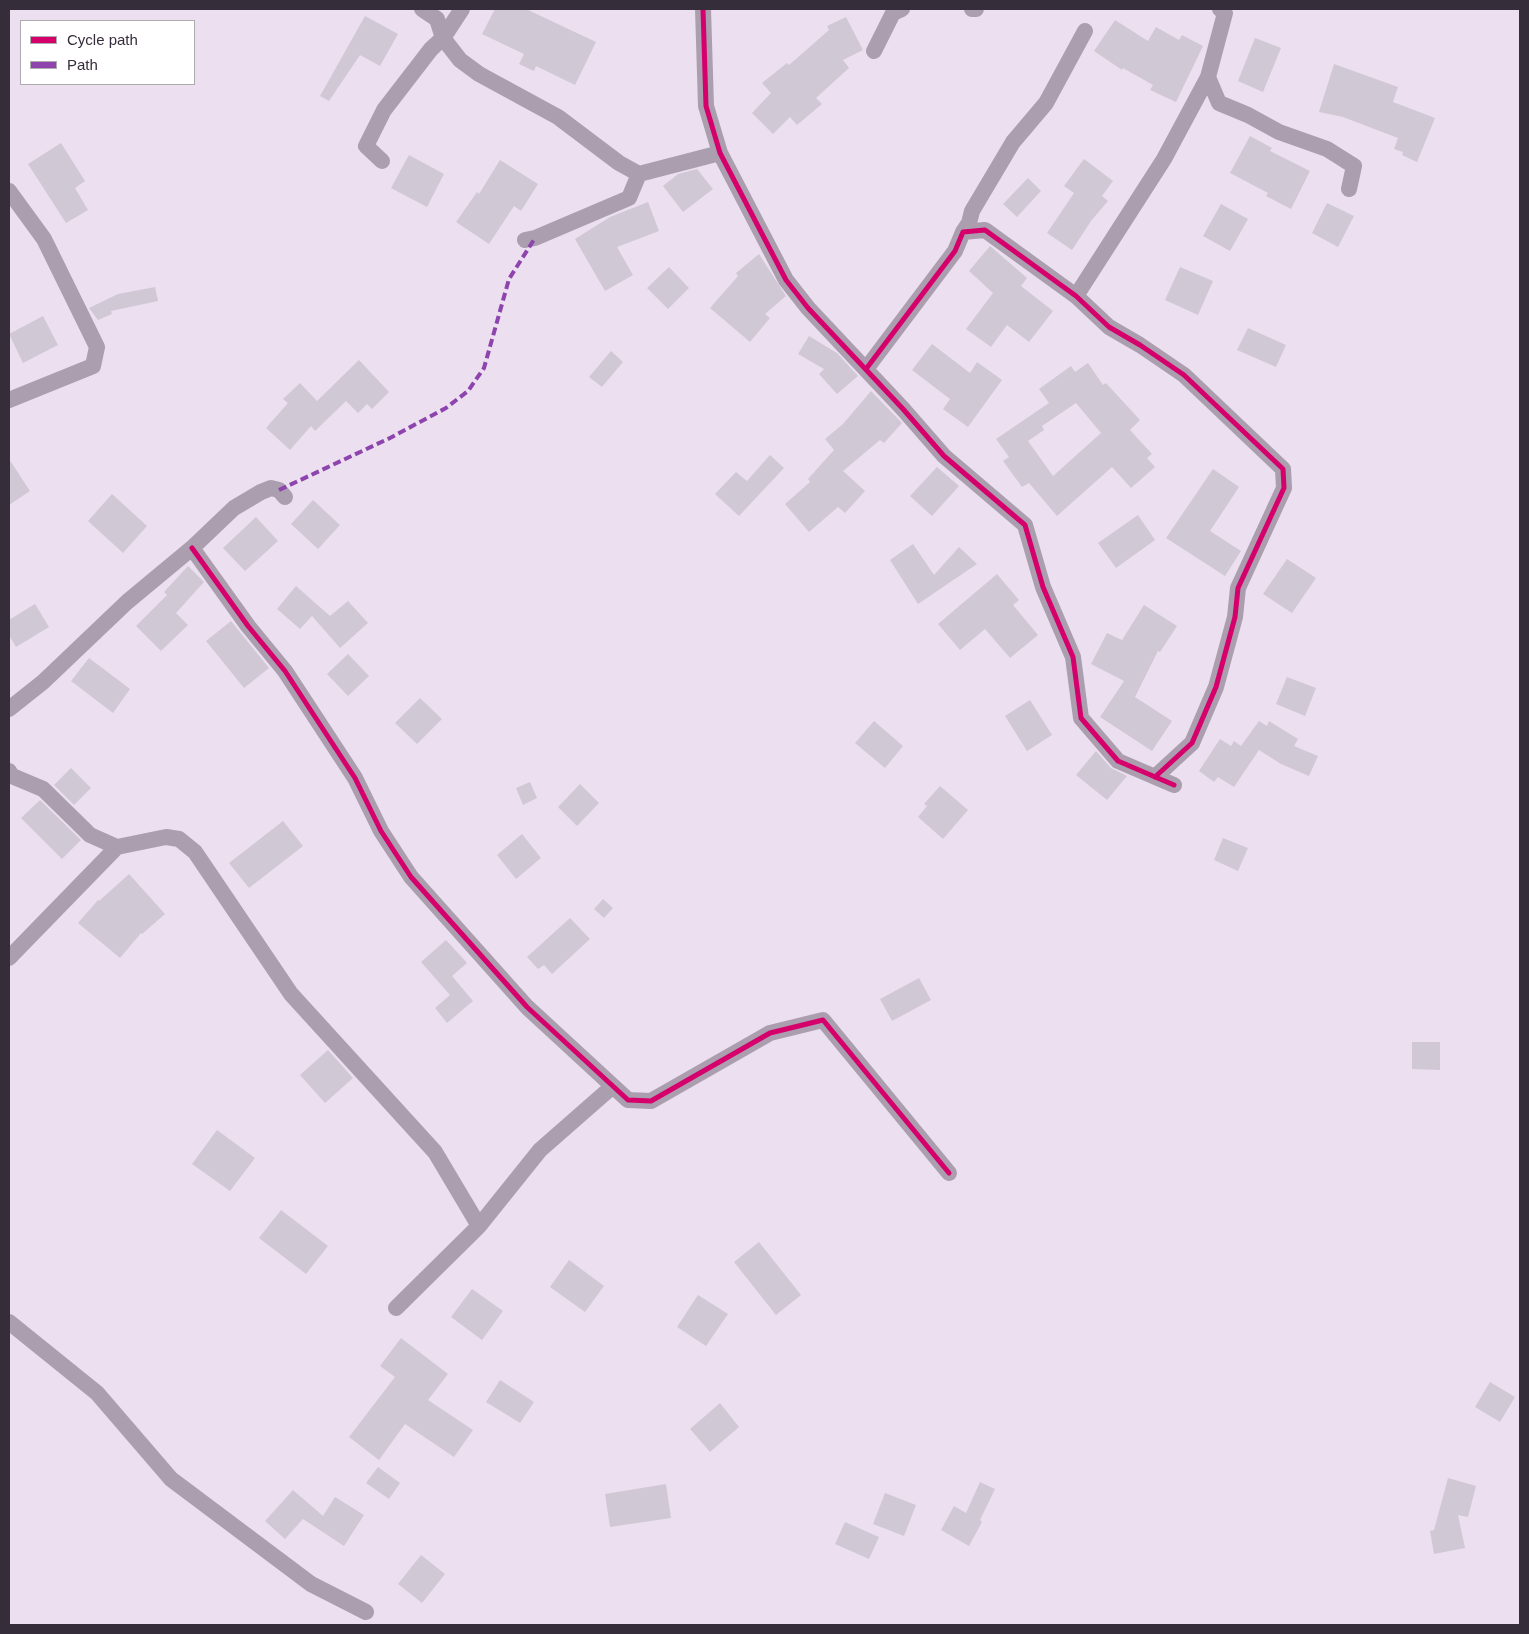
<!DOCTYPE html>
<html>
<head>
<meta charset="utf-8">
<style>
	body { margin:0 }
	#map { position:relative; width:1529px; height:1634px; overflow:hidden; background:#ebdff0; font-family:Arial,sans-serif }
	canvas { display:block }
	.frame { position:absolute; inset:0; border:10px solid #352d39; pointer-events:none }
	.legend { position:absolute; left:20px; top:20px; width:175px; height:65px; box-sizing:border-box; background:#fff; border:1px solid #aeabb0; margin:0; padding:6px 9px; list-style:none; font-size:15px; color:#352d39 }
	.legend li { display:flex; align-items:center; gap:10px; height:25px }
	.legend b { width:25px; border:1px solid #aeabb0 }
</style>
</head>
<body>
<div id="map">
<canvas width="1529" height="1634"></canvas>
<div class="frame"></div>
<ul class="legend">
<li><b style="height:6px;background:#d6006c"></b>Cycle path</li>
<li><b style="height:6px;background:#8e44ad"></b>Path</li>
</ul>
</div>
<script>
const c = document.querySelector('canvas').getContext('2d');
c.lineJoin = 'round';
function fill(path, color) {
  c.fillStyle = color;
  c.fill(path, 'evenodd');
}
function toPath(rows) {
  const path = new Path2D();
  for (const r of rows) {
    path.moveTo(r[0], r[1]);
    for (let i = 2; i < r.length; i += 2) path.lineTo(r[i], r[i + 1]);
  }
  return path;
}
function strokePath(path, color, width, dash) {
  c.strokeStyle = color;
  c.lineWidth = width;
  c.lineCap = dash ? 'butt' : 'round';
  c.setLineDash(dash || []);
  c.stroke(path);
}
fill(toPath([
	[495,9,526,9,596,42,575,85,536,66,534,71,519,64,524,54,482,34],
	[365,16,398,34,380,66,360,55,329,101,320,96],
	[846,17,863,50,843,60,849,68,816,98,822,104,797,125,790,117,773,134,752,113,771,93,762,83,787,63,789,65,829,30,827,26],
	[1115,20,1148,41,1156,27,1179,40,1182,35,1203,46,1176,102,1150,90,1153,85,1123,68,1122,70,1094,51],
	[1255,38,1281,48,1263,92,1238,81],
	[1334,64,1398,87,1393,102,1435,118,1417,162,1402,155,1403,152,1394,149,1398,138,1343,117,1319,112],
	[1250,136,1272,148,1270,151,1310,171,1291,209,1266,196,1268,193,1230,173],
	[61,143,85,181,75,188,88,210,66,223,28,164],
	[409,155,444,174,427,207,391,188],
	[1084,159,1113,181,1102,196,1108,201,1091,221,1072,250,1047,233,1074,193,1064,186],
	[500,160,538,184,521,211,514,206,489,244,456,222,477,192,479,194],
	[697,169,713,189,683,212,663,186,678,174],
	[1028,178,1041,191,1017,217,1003,204],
	[648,202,659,231,617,247,633,275,605,291,575,239,610,217],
	[1327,203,1354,216,1338,247,1312,233],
	[1221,204,1248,219,1230,251,1203,236],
	[990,246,1027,278,1021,286,1053,311,1029,342,1007,325,991,347,966,329,993,293,969,271],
	[759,254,786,296,765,314,770,318,750,342,710,308,738,276,736,273],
	[669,267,689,288,668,309,647,288],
	[1180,267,1213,281,1198,315,1165,300],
	[155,287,158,301,111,311,112,314,98,320,89,308,118,294],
	[43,316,58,345,23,363,9,334],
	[1248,328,1286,345,1276,367,1237,350],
	[809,336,837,353,858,376,837,394,819,374,824,369,798,354],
	[932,344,970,373,977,362,1002,380,968,427,943,409,950,399,912,370],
	[611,351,623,362,602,387,589,377],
	[359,360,389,392,372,409,367,404,358,413,346,401,315,431,311,426,290,450,266,428,288,403,283,399,300,383,317,401],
	[1088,363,1103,385,1106,383,1140,420,1130,430,1152,454,1147,458,1155,467,1131,488,1112,467,1057,516,1029,483,1022,487,1003,461,1009,457,996,439,1049,403,1039,389,1071,366,1075,372],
	[1076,403,1101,433,1053,476,1028,441,1044,430,1042,426],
	[871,391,902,423,884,443,880,440,843,471,865,491,845,513,838,507,809,532,785,504,810,482,808,479,834,450,825,439,843,424],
	[770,455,784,468,739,516,715,494,736,472,747,481],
	[9,459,30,491,9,505],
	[937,467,959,486,932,516,910,496],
	[1213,469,1239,487,1210,531,1241,551,1225,576,1166,538],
	[112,494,147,526,123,553,88,521],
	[313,500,340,525,318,549,291,524],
	[1138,515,1155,540,1116,568,1098,543],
	[256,517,278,541,245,571,223,548],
	[913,544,934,575,959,547,977,564,918,604,890,560],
	[1287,559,1316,578,1292,613,1263,594],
	[188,566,204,582,176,613,188,625,161,651,136,626,167,595,164,592],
	[997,574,1019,600,1013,605,1038,635,1010,658,985,629,960,650,938,624],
	[296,586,330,616,348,601,368,623,340,648,312,616,300,629,277,609],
	[35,604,49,627,16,647,9,635,9,620],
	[1144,605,1177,626,1160,652,1158,651,1135,697,1172,721,1152,751,1100,717,1124,681,1091,664,1107,633,1122,640],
	[231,621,269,668,244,688,206,641],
	[348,654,369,676,348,696,327,674],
	[89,658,130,689,113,713,71,681],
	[1287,677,1316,688,1305,716,1276,704],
	[420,698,442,719,417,744,395,723],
	[1030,700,1052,735,1027,751,1005,716],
	[874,721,903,746,885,768,855,743],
	[1259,721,1267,726,1269,721,1298,739,1294,746,1318,756,1309,776,1281,764,1259,750,1234,787,1218,777,1214,782,1199,771,1220,739,1231,746,1234,741,1241,746],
	[1096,751,1111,768,1127,776,1107,800,1076,775],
	[71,768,91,788,74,805,54,785],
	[530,782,537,798,523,805,516,788],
	[580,784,599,803,577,826,558,807],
	[940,786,968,810,943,839,918,817,927,806,924,804],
	[40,800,81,840,62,859,21,818],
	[283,821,303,846,249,888,229,863],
	[522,834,541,858,516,879,497,855],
	[1223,838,1248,848,1238,871,1214,860],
	[129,874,165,914,142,934,141,933,120,958,78,923,98,900,99,901],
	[603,899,613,908,604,918,594,909],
	[570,918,590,939,552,974,544,965,538,969,527,957],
	[446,940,467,963,452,976,473,1001,447,1023,435,1008,450,995,421,962],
	[919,978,931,1000,892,1021,880,999],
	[1412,1042,1440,1042,1440,1070,1412,1069],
	[328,1050,353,1078,325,1103,300,1075],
	[217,1130,255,1158,230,1191,192,1164],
	[281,1210,328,1246,306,1274,259,1238],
	[759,1242,801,1295,776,1315,734,1262],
	[569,1260,604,1286,585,1312,550,1287],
	[472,1289,503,1311,482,1340,451,1317],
	[698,1295,728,1314,706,1346,677,1327],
	[401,1338,448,1374,428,1400,473,1430,454,1457,405,1424,379,1460,349,1437,395,1377,380,1366],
	[500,1380,534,1402,520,1423,486,1402],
	[1490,1382,1515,1397,1500,1422,1475,1407],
	[720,1403,739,1427,710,1452,690,1429],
	[378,1467,400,1483,389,1499,366,1483],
	[1448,1478,1476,1486,1468,1517,1458,1515,1465,1548,1434,1554,1430,1531,1434,1530],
	[980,1482,995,1489,980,1520,982,1522,969,1546,941,1530,954,1506,966,1513],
	[666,1484,671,1518,610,1527,605,1494],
	[293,1490,323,1516,335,1497,364,1515,344,1546,303,1519,285,1539,265,1521],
	[885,1493,916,1505,904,1536,873,1524],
	[845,1522,879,1537,869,1559,835,1544],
	[421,1555,445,1574,422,1603,398,1584]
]), '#d1c8d5');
strokePath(toPath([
	[422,9,437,19,443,38,460,60,479,74,558,117,619,163,639,174],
	[703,9,706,106,720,153,786,280,808,308,903,409,944,456,1025,525,1043,587,1073,657,1081,718,1118,761,1174,785],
	[972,9,976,9],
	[874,51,893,13,902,9],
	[1208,77,1219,103,1248,115,1279,132,1327,149,1354,166,1349,189],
	[382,161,366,146,384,110,431,49,443,38,462,9],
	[9,191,44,239,97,347,93,366,9,400],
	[963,232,969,223,972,211,1013,142,1046,103,1085,31],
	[525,240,535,238,629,198,639,174,720,153],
	[1076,296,1164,159,1208,77,1225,13,1220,9],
	[866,369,955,251,963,232,985,230,1076,296,1109,327,1140,345,1184,375,1283,469,1284,488,1238,588,1235,617,1216,687,1192,743,1155,777],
	[192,548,248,626,285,671,355,778,381,831,411,877,527,1007,628,1100,651,1101,770,1033,823,1020,949,1173],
	[9,709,43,682,127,602,192,548,234,508,261,492,271,488,279,490,285,497],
	[9,771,12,776,43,789,90,835,117,847,166,837,179,839,195,852,291,994,435,1152,479,1226,396,1308],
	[9,958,117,847],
	[479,1226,540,1150,613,1086],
	[9,1322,97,1393,171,1479,311,1584,366,1612]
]), '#aa9eaf', 16);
strokePath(toPath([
	[279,490,390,438,446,408,468,391,484,368,509,279,535,238]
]), '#8e44ad', 4, [8, 4]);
strokePath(toPath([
	[703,9,706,106,720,153,786,280,808,308,903,409,944,456,1025,525,1043,587,1073,657,1081,718,1118,761,1174,785],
	[866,369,955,251,963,232,985,230,1076,296,1109,327,1140,345,1184,375,1283,469,1284,488,1238,588,1235,617,1216,687,1192,743,1155,777],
	[192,548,248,626,285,671,355,778,381,831,411,877,527,1007,628,1100,651,1101,770,1033,823,1020,949,1173]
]), '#d6006c', 5);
</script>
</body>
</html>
